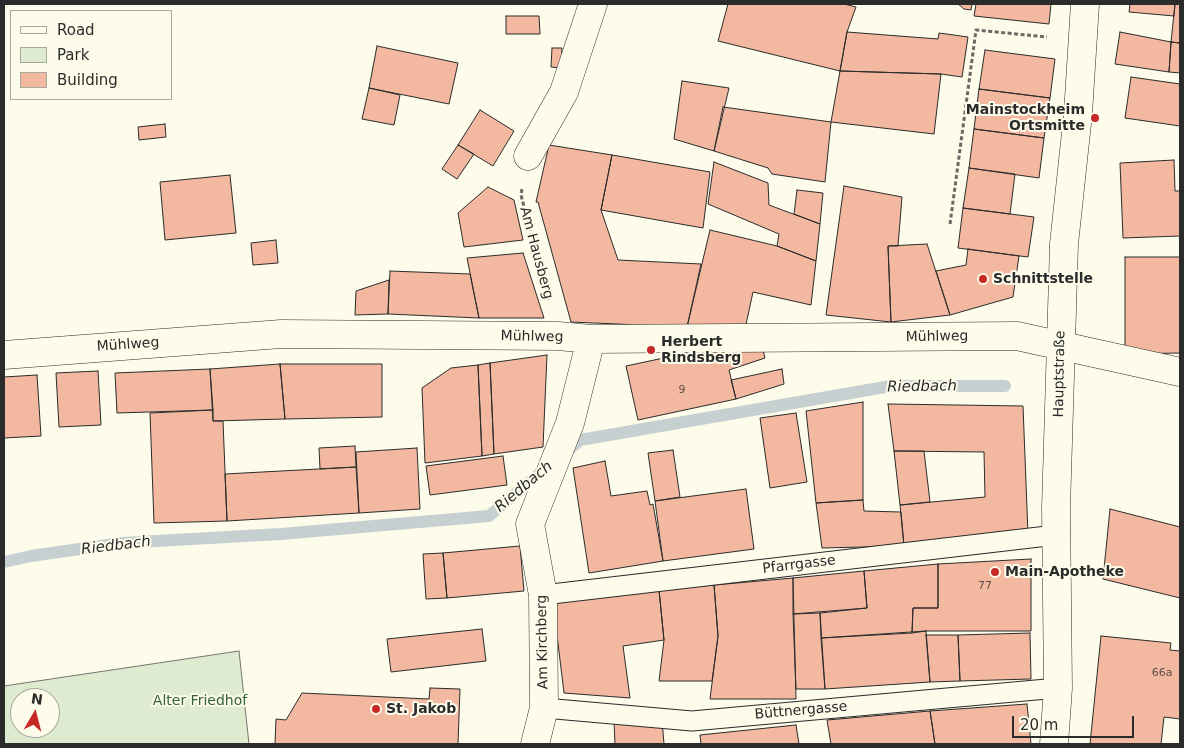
<!DOCTYPE html>
<html>
<head>
<meta charset="utf-8">
<style>
	body { margin:0 }
	#map { position:relative; width:1184px; height:748px; overflow:hidden; background:#fdfbea; font-family:"DejaVu Sans",sans-serif }
	canvas { display:block }
	.frame { position:absolute; inset:0; border:5px solid #2b2b2b; pointer-events:none }
	.legend { position:absolute; left:10px; top:10px; width:162px; height:90px; box-sizing:border-box; background:#fdfbea; border:1px solid #a9a89e; margin:0; padding:6px 9px; list-style:none; font-size:15px; color:#2b2b2b }
	.legend li { display:flex; align-items:center; gap:10px; height:25px }
	.legend b { width:25px; border:1px solid #a9a89e }
	.north { position:absolute; left:10px; top:688px; width:50px; height:50px; box-sizing:border-box; background:#fdfbea; border:1px solid #a9a89e; border-radius:50%; rotate:8deg; font-size:14px; font-weight:700; line-height:20px; text-align:center; color:#2b2b2b }
	.north::after { content:''; display:block; margin:auto; width:18px; height:22px; background:#c62828; clip-path:polygon(50% 0,100% 100%,50% 72%,0 100%) }
	.scale { position:absolute; left:1012px; top:716px; width:122px; height:22px; box-sizing:border-box; border:2px solid #2b2b2b; border-top:0; padding-left:6px; font-size:15px; line-height:18px; white-space:nowrap; color:#2b2b2b; -webkit-text-stroke:4px #fdfbea; paint-order:stroke }
</style>
</head>
<body>
<div id="map">
<canvas width="1184" height="748"></canvas>
<div class="frame"></div>
<ul class="legend">
<li><b style="height:6px;background:#fdfbea"></b>Road</li>
<li><b style="height:14px;background:#deebd1"></b>Park</li>
<li><b style="height:14px;background:#f2b8a0"></b>Building</li>
</ul>
<div class="north">N</div>
<div class="scale">20 m</div>
</div>
<script>
const c = document.querySelector('canvas').getContext('2d');
c.lineJoin = 'round';
function fill(path, color) {
  c.fillStyle = color;
  c.fill(path, 'evenodd');
}
function toPath(rows) {
  const path = new Path2D();
  for (const r of rows) {
    path.moveTo(r[0], r[1]);
    for (let i = 2; i < r.length; i += 2) path.lineTo(r[i], r[i + 1]);
  }
  return path;
}
function strokePath(path, color, width, dash) {
  c.strokeStyle = color;
  c.lineWidth = width;
  c.lineCap = dash ? 'butt' : 'round';
  c.setLineDash(dash || []);
  c.stroke(path);
}
function drawText(font, color, halo, rows, align = 'center') {
  c.font = font + ' "DejaVu Sans",sans-serif';
  c.lineWidth = 4;
  c.setLineDash([]);
  c.textBaseline = 'middle';
  c.strokeStyle = halo;
  c.fillStyle = color;
  for (const [text, x, y, turn = 0] of rows) {
    c.save();
    c.translate(x, y);
    c.rotate((+turn || 0) * Math.PI / 180);
    c.textAlign = isNaN(turn) ? turn : align;
    if (halo) c.strokeText(text, 0, 0);
    c.fillText(text, 0, 0);
    c.restore();
  }
}
const green = toPath([
	[239,651,249,744,4,744,4,686,239,651],
	[20,698,50,698,50,728,20,728,20,698]
]);
fill(green, '#deebd1');
strokePath(green, '#74746e', 1);
strokePath(toPath([
	[564,454,580,440,891,386,1005,386],
	[4,562,31,556,121,543,281,534,489,516,546,468]
]), '#c7d0d0', 12);
const building = toPath([
	[728,4,844,4,856,7,847,32,840,71,718,41,728,4],
	[958,4,972,4,971,10,964,9,958,4],
	[976,4,1051,4,1049,24,974,16,976,4],
	[1130,4,1175,4,1174,16,1129,12,1130,4],
	[1175,4,1180,4,1180,43,1171,42,1175,4],
	[506,16,539,16,540,34,506,34,506,16],
	[847,32,938,39,939,33,968,37,962,77,941,74,840,71,847,32],
	[1120,32,1171,42,1169,72,1115,64,1120,32],
	[1171,42,1180,43,1180,73,1169,72,1171,42],
	[377,46,458,63,449,104,369,88,377,46],
	[552,48,562,48,561,68,551,67,552,48],
	[985,50,1055,59,1050,98,979,89,985,50],
	[840,71,941,74,934,134,831,122,840,71],
	[1131,77,1180,84,1180,126,1125,118,1131,77],
	[682,81,729,88,714,151,674,139,682,81],
	[369,88,400,95,394,125,362,119,369,88],
	[979,89,1050,98,1044,138,974,129,979,89],
	[723,107,831,122,825,182,772,174,768,168,714,151,723,107],
	[480,110,514,131,493,166,458,145,480,110],
	[165,124,166,137,139,140,138,127,165,124],
	[974,129,1044,138,1039,178,969,168,974,129],
	[458,145,474,154,457,179,442,169,458,145],
	[549,145,612,155,601,210,618,260,701,264,687,327,571,322,538,202,536,202,549,145],
	[612,155,710,172,703,228,601,210,612,155],
	[1174,160,1175,191,1180,191,1180,236,1123,238,1120,163,1174,160],
	[714,162,768,183,769,205,820,224,816,261,777,246,779,234,708,204,714,162],
	[969,168,1015,174,1010,214,963,208,969,168],
	[230,175,236,233,165,240,160,182,230,175],
	[844,186,902,197,898,246,888,246,891,322,826,315,844,186],
	[488,187,514,200,523,240,464,247,458,213,488,187],
	[797,190,823,193,820,224,794,214,797,190],
	[963,208,1034,217,1028,257,958,248,963,208],
	[710,230,777,246,816,261,811,305,753,292,745,329,687,327,710,230],
	[276,240,278,263,253,265,251,243,276,240],
	[927,244,950,315,891,322,888,246,927,244],
	[968,249,1019,256,1013,297,950,315,936,271,966,265,968,249],
	[523,253,544,318,479,318,467,258,523,253],
	[1125,257,1180,257,1180,353,1125,354,1125,257],
	[390,271,470,274,479,318,388,314,390,271],
	[389,280,388,314,355,315,356,291,389,280],
	[725,345,762,346,765,358,729,370,736,399,638,420,626,366,725,345],
	[547,355,543,447,494,454,490,363,547,355],
	[490,363,494,454,482,456,478,365,490,363],
	[280,364,382,364,382,417,285,419,280,364],
	[280,364,285,419,213,421,210,369,280,364],
	[478,365,482,456,425,463,422,388,451,368,478,365],
	[210,369,213,410,117,413,115,373,210,369],
	[782,369,784,384,736,399,731,380,782,369],
	[98,371,101,425,59,427,56,373,98,371],
	[37,375,41,436,4,438,4,377,37,375],
	[863,402,863,500,816,503,806,411,863,402],
	[888,404,1023,406,1028,534,904,546,900,505,985,497,984,452,894,451,888,404],
	[213,410,213,421,223,421,227,521,154,523,150,413,213,410],
	[796,413,807,482,770,488,760,418,796,413],
	[355,446,356,467,320,469,319,448,355,446],
	[417,448,420,509,359,513,356,452,417,448],
	[673,450,680,497,655,501,648,453,673,450],
	[894,451,924,451,930,502,900,505,894,451],
	[503,456,507,485,430,495,426,466,503,456],
	[605,461,611,496,647,491,650,505,653,504,663,561,589,573,573,468,605,461],
	[356,467,359,513,227,521,225,474,356,467],
	[746,489,754,549,663,561,655,501,746,489],
	[863,500,864,511,901,512,904,546,822,548,816,503,863,500],
	[1110,509,1180,527,1180,598,1103,579,1110,509],
	[520,546,524,591,447,598,443,553,520,546],
	[443,553,447,598,426,599,423,554,443,553],
	[1031,559,1031,631,926,631,912,633,913,608,938,608,938,564,1031,559],
	[938,564,938,608,913,608,912,633,821,638,820,613,867,608,864,571,938,564],
	[864,571,867,608,793,614,793,578,864,571],
	[793,578,796,699,710,699,718,636,714,585,793,578],
	[714,585,718,636,712,681,659,681,664,640,659,590,714,585],
	[659,590,664,640,623,646,630,698,564,693,553,602,659,590],
	[820,613,825,689,796,689,793,614,820,613],
	[482,629,486,661,391,672,387,639,482,629],
	[926,631,930,682,825,689,821,638,926,631],
	[1030,633,1031,679,960,681,958,635,1030,633],
	[926,635,958,635,960,681,930,682,926,635],
	[1101,636,1171,643,1170,650,1180,651,1180,719,1164,717,1161,744,1090,744,1101,636],
	[430,688,460,689,458,744,275,744,276,719,286,720,302,693,429,699,430,688],
	[1027,704,1031,744,935,744,930,711,1027,704],
	[930,711,935,744,831,744,827,720,930,711],
	[662,720,664,744,615,744,614,722,662,720],
	[796,725,799,744,701,744,700,735,796,725]
]);
fill(building, '#f2b8a0');
strokePath(building, '#2b2b2b', 1);
const lane = toPath([
	[543,595,1056,535],
	[544,708,692,721,1058,688]
]);
const street = toPath([
	[528,156,564,92,593,4],
	[4,355,281,334,558,336,591,339,1017,336,1180,372],
	[535,744,544,708,543,595,530,524,570,423,591,339]
]);
const secondary = toPath([
	[1054,744,1058,688,1056,508,1064,244,1078,114,1085,4]
]);
strokePath(lane, '#2b2b2b', 21);
strokePath(street, '#2b2b2b', 29);
strokePath(secondary, '#2b2b2b', 29);
strokePath(toPath([
	[522,189,521,195,549,302],
	[950,224,976,30,1047,37]
]), '#6a6964', 3, [4, 2.5]);
strokePath(lane, '#fdfbea', 19);
strokePath(street, '#fdfbea', 28);
strokePath(secondary, '#fdfbea', 28);
for (const [x, y, r, color] of [
	[1095,118,5,"#c62828"],
	[983,279,5,"#c62828"],
	[651,350,5,"#c62828"],
	[995,572,5,"#c62828"],
	[376,709,5,"#c62828"]
]) {
  const dot = new Path2D();
  dot.arc(x, y, r, 0, 2 * Math.PI);
  c.fillStyle = color;
  c.fill(dot);
  strokePath(dot, '#fdfbea', 2);
}
drawText('11px', '#5d4e48', null, [
	["9",682,390],
	["77",985,586],
	["66a",1162,673]
]);
drawText('bold 14px', '#2b2b2b', '#fdfbea', [
	["Mainstockheim",1085,110,"right"],
	["Ortsmitte",1085,126,"right"],
	["Schnittstelle",993,279],
	["Herbert",661,342],
	["Rindsberg",661,358],
	["Main-Apotheke",1005,572],
	["St. Jakob",386,709]
], 'left');
drawText('14px', '#2b2b2b', '#fdfbea', [
	["Am Hausberg",536,253,75],
	["Mühlweg",532,337,1],
	["Mühlweg",937,337,-1],
	["Mühlweg",128,345,-4],
	["Hauptstraße",1060,374,-89],
	["Pfarrgasse",799,565,-7],
	["Am Kirchberg",543,642,-91],
	["Büttnergasse",801,711,-5]
]);
drawText('14px', '#34623c', '#fdfbea', [
	["Alter Friedhof",200,701]
]);
drawText('italic 15px', '#2b2b2b', '#fdfbea', [
	["Riedbach",922,387,-1],
	["Riedbach",524,487,-40],
	["Riedbach",116,546,-7]
]);
</script>
</body>
</html>
